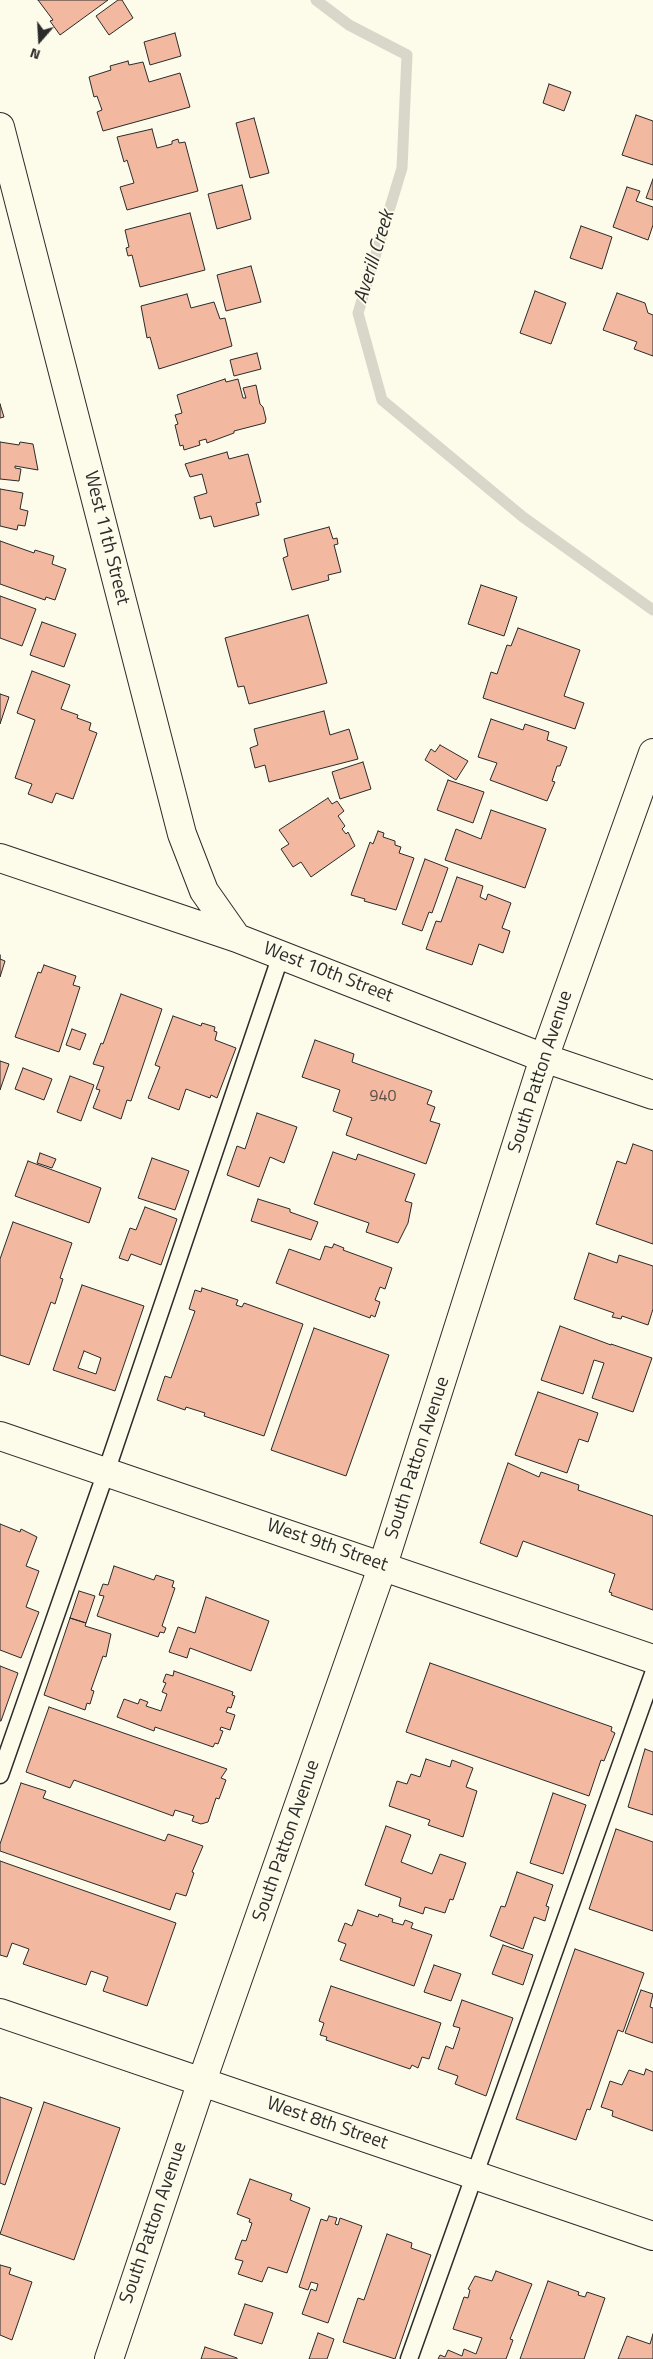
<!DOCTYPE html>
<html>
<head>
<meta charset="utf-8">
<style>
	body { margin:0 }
	#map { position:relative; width:653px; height:2359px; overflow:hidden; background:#fdfbea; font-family:"Titillium Web",sans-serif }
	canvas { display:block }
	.north { position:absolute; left:15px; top:15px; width:50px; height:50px; -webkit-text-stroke:4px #fdfbea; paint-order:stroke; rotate:199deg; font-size:14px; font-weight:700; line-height:20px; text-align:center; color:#2b2b2b }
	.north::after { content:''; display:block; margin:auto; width:18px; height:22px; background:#2b2b2b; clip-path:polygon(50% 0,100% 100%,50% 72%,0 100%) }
</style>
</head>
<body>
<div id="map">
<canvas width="653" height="2359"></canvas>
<div class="north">N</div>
</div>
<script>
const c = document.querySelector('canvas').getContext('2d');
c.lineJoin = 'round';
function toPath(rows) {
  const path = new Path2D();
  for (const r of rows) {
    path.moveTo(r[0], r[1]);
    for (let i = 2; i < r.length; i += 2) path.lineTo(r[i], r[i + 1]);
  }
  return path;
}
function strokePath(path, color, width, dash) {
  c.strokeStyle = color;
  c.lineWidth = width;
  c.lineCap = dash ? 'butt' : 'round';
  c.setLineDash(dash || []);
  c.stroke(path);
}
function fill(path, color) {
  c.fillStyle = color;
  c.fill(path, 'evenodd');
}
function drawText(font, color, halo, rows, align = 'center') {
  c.font = font + ' "Titillium Web",sans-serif';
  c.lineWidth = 4;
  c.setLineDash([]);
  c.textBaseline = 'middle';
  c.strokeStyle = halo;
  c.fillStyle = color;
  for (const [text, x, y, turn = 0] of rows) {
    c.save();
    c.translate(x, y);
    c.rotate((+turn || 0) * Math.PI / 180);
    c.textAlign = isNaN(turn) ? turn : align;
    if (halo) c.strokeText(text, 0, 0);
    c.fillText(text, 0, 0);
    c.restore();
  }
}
strokePath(toPath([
	[316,0,349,25,407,55,402,168,358,313,382,400,523,517,653,610]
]), '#d8d7c9', 11);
const building = toPath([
	[38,0,108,0,60,35,50,21,53,20,38,0],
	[118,0,122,0,133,18,109,35,96,16,118,0],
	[175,33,181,56,150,65,144,42,175,33],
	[128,61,129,65,143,62,149,82,180,73,190,107,103,131,97,112,102,110,97,96,94,97,89,77,111,70,110,66,128,61],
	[549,84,571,92,564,111,543,103,549,84],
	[636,115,653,121,653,165,622,155,636,115],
	[254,118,269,173,250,178,236,123,254,118],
	[152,129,157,148,172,144,172,141,178,139,179,143,185,142,198,191,127,210,120,187,134,183,127,160,124,162,117,137,152,129],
	[653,179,653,200,646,198,653,179],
	[242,185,251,219,217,229,208,194,242,185],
	[627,187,640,191,636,201,653,207,653,225,648,240,613,227,627,187],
	[190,213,205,270,140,287,132,255,128,256,126,248,129,247,125,230,190,213],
	[581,226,612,237,602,269,570,258,581,226],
	[251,266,261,302,226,311,217,275,251,266],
	[535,291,566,303,551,344,520,333,535,291],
	[617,293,645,303,648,313,653,315,653,356,634,349,637,342,603,330,617,293],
	[187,294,191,308,214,302,220,319,225,318,232,346,159,369,150,337,147,338,141,306,187,294],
	[257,353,261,369,234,376,230,360,257,353],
	[225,379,226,382,238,379,243,398,246,398,243,388,256,385,260,404,263,407,266,419,265,423,234,431,234,433,207,443,206,439,199,441,200,445,184,450,183,445,180,446,175,425,178,424,175,415,182,413,177,395,225,379],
	[0,404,4,417,0,418,0,404],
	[0,442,19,445,20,442,33,444,38,470,15,466,15,468,21,469,19,481,0,479,0,442],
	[227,452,229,459,248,454,261,502,256,503,259,515,214,527,211,516,200,519,194,497,207,493,202,474,190,477,185,464,227,452],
	[0,489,23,493,20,509,28,511,25,526,18,525,17,530,0,526,0,489],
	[329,527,333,539,337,538,338,544,334,545,341,572,328,575,329,580,292,590,283,558,288,556,284,539,329,527],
	[0,541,34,553,35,550,54,556,52,564,66,569,55,600,46,597,45,600,0,584,0,541],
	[481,585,517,597,504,636,468,624,481,585],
	[0,596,36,609,22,646,0,638,0,596],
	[308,615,327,683,249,704,244,686,238,687,225,638,308,615],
	[42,622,76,634,64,667,30,655,42,622],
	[518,628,580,650,564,696,584,703,575,729,483,698,491,672,497,674,507,645,511,646,518,628],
	[32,671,70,685,61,709,78,715,77,718,91,723,89,730,97,733,73,799,56,793,52,803,28,794,32,784,15,778,35,720,17,713,32,671],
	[0,694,9,697,0,724,0,694],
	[324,711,330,735,349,729,358,759,269,782,265,765,255,768,250,748,258,745,254,729,324,711],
	[491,719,523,730,525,724,549,732,547,740,567,747,560,766,557,766,552,781,555,782,547,801,490,780,497,763,478,757,491,719],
	[440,745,468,761,456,780,425,760,431,749,435,752,440,745],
	[363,762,371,789,340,799,332,772,363,762],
	[448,780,484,792,473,823,437,810,448,780],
	[328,798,332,804,337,801,344,811,338,816,345,826,342,829,346,834,348,832,355,846,311,877,301,862,293,867,281,849,289,844,279,830,328,798],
	[491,810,546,829,525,888,445,860,456,829,481,839,491,810],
	[378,831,384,833,383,837,395,841,395,845,401,847,399,853,414,858,396,910,364,901,365,899,351,895,370,842,373,844,378,831],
	[425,859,448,868,432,913,429,912,422,931,402,924,425,859],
	[457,877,483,886,480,897,486,900,488,894,511,903,502,928,510,931,503,953,479,944,472,965,426,949,436,921,441,922,457,877],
	[0,955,0,959,5,961,0,977,0,955],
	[44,965,76,976,73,985,80,987,59,1052,15,1037,38,972,41,973,44,965],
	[121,994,162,1009,131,1101,127,1100,121,1119,93,1108,100,1090,96,1089,104,1067,93,1064,101,1043,103,1044,121,994],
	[173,1016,201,1026,202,1023,215,1027,214,1031,217,1032,215,1040,236,1048,217,1098,211,1095,210,1098,186,1089,179,1110,148,1098,160,1067,155,1065,173,1016],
	[72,1029,86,1034,80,1050,66,1045,72,1029],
	[315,1040,354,1054,352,1062,432,1091,427,1104,435,1107,430,1121,440,1124,426,1164,346,1135,352,1118,333,1111,340,1090,302,1077,315,1040],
	[0,1061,9,1064,0,1090,0,1061],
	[23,1068,52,1079,44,1100,15,1089,23,1068],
	[70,1076,94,1085,81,1121,57,1112,70,1076],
	[257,1113,297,1127,284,1163,270,1157,259,1187,227,1175,237,1146,245,1149,257,1113],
	[633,1144,653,1151,653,1244,596,1224,617,1161,626,1164,633,1144],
	[333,1152,356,1160,358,1154,415,1174,405,1201,412,1203,408,1223,398,1243,366,1232,369,1223,314,1204,333,1152],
	[40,1153,56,1159,52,1168,37,1163,40,1153],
	[152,1158,189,1171,175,1210,138,1198,152,1158],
	[28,1161,101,1188,89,1223,15,1196,28,1161],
	[258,1199,290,1209,290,1212,318,1222,311,1240,251,1221,258,1199],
	[145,1207,177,1219,161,1265,131,1254,128,1261,119,1258,130,1228,136,1230,145,1207],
	[13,1222,72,1243,60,1278,63,1279,55,1304,51,1302,29,1365,0,1355,0,1259,13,1222],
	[334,1244,344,1248,343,1250,392,1268,385,1289,380,1287,375,1300,380,1302,375,1317,371,1315,370,1318,276,1283,289,1249,320,1260,325,1246,332,1248,334,1244],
	[589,1253,617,1263,619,1255,653,1266,653,1309,648,1325,622,1316,621,1319,612,1317,614,1313,574,1299,589,1253],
	[82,1285,144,1306,115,1391,53,1370,82,1285],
	[84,1351,101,1358,96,1374,78,1368,84,1351],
	[202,1288,238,1300,236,1305,242,1307,244,1303,303,1324,264,1436,204,1416,205,1413,186,1407,185,1410,157,1400,165,1376,171,1378,195,1311,189,1309,195,1290,201,1292,202,1288],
	[560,1326,611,1345,611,1344,652,1358,633,1412,592,1398,604,1363,594,1360,583,1394,541,1380,560,1326],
	[314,1328,389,1355,346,1476,271,1450,314,1328],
	[538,1392,598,1413,588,1442,579,1439,567,1473,515,1455,538,1392],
	[508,1463,539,1477,541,1472,579,1485,578,1490,653,1516,653,1610,611,1595,612,1593,609,1592,615,1574,523,1541,517,1557,480,1543,508,1463],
	[0,1524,20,1532,21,1529,37,1537,26,1566,39,1571,26,1607,39,1612,21,1658,0,1650,0,1524],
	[114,1566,154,1580,156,1575,174,1581,172,1587,175,1588,162,1626,166,1628,164,1633,160,1632,158,1637,97,1616,104,1596,99,1595,103,1584,108,1585,114,1566],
	[79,1591,95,1596,86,1623,70,1618,79,1591],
	[206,1597,269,1621,251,1671,190,1648,187,1658,169,1652,178,1627,195,1633,206,1597],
	[70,1618,86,1623,85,1626,111,1634,106,1657,103,1656,91,1690,94,1691,90,1704,87,1703,85,1710,44,1695,70,1618],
	[430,1663,612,1727,611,1731,615,1733,604,1761,601,1760,589,1796,406,1732,430,1663],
	[0,1666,18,1673,1,1721,0,1721,0,1666],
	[174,1671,233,1692,232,1695,235,1696,231,1708,228,1707,226,1712,235,1715,230,1730,221,1727,220,1730,223,1731,218,1744,215,1743,213,1747,155,1727,154,1731,117,1717,124,1699,138,1704,140,1699,148,1702,146,1706,161,1711,167,1694,162,1692,166,1683,163,1682,166,1674,173,1676,174,1671],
	[49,1707,227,1769,221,1778,226,1780,219,1799,216,1798,208,1822,201,1824,192,1821,194,1816,175,1810,173,1816,74,1780,70,1788,26,1772,49,1707],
	[645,1749,653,1752,653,1815,628,1807,645,1749],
	[426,1759,450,1767,452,1760,473,1768,466,1787,477,1791,463,1837,428,1825,430,1820,389,1806,397,1781,407,1784,411,1774,420,1777,426,1759],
	[21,1783,46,1791,43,1798,165,1841,168,1834,203,1846,192,1872,194,1873,186,1896,176,1893,170,1910,0,1851,0,1844,21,1783],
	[553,1793,586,1805,563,1874,530,1863,553,1793],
	[386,1826,411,1835,401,1862,432,1874,440,1854,466,1863,453,1900,450,1899,445,1913,425,1907,423,1914,399,1906,401,1898,365,1885,386,1826],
	[616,1829,653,1842,653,1931,589,1909,616,1829],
	[0,1861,176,1923,147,2006,103,1991,108,1977,91,1971,86,1985,23,1964,29,1949,12,1943,7,1957,0,1955,0,1861],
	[517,1872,553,1885,546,1906,549,1907,545,1921,534,1917,523,1949,490,1936,501,1906,505,1907,517,1872],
	[358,1910,378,1917,379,1914,393,1919,392,1922,403,1925,405,1920,413,1923,411,1928,432,1935,414,1986,340,1960,346,1944,338,1941,345,1923,352,1926,358,1910],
	[503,1945,533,1955,523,1985,492,1974,503,1945],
	[575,1949,644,1973,623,2032,618,2030,590,2110,587,2109,576,2140,516,2119,575,1949],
	[434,1965,461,1974,451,2001,424,1992,434,1965],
	[331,1986,441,2023,429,2059,422,2057,418,2068,412,2065,410,2069,326,2040,327,2037,320,2035,324,2023,319,2021,331,1986],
	[641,1990,653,1994,650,2007,653,2008,653,2043,625,2033,641,1990],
	[462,2000,513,2018,486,2096,455,2084,458,2076,438,2069,446,2046,453,2049,460,2028,453,2026,462,2000],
	[646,2069,653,2072,653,2131,612,2116,613,2111,601,2107,610,2081,622,2085,629,2070,644,2075,646,2069],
	[0,2097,32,2108,5,2185,0,2183,0,2097],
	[44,2102,120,2128,74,2260,0,2234,44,2102],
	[250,2179,292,2194,290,2200,310,2208,287,2273,268,2267,262,2282,238,2274,243,2261,235,2259,242,2240,246,2241,252,2223,249,2222,250,2219,237,2214,250,2179],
	[329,2216,337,2218,335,2224,338,2225,340,2218,362,2226,328,2323,302,2314,311,2289,316,2291,318,2284,311,2282,308,2290,299,2287,321,2219,327,2221,329,2216],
	[387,2234,412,2243,411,2248,431,2255,395,2359,343,2342,358,2298,364,2300,387,2234],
	[0,2265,11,2268,9,2274,32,2282,12,2340,0,2335,0,2265],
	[496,2271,532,2284,510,2339,513,2340,506,2359,438,2359,440,2355,445,2357,448,2350,462,2356,464,2349,476,2354,482,2338,453,2329,464,2297,468,2298,470,2290,468,2289,475,2276,492,2281,496,2271],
	[548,2281,579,2292,578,2295,585,2297,587,2292,605,2298,584,2359,520,2359,548,2281],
	[245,2304,273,2313,262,2344,234,2335,245,2304],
	[318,2333,334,2339,327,2359,309,2359,318,2333],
	[653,2334,653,2359,618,2359,627,2336,650,2344,653,2334],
	[205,2347,237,2358,237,2359,201,2359,205,2347]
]);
fill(building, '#f2b8a0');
strokePath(building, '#2b2b2b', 1);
const lane = toPath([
	[0,1775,106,1472,281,955],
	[409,2359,653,1674]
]);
const street = toPath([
	[0,127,182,834,204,891,237,938],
	[0,858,237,938,544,1058,653,1095],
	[0,2013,653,2236],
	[109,2359,202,2081,383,1565,544,1058,653,753]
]);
const secondary = toPath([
	[0,1436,653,1659]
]);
strokePath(lane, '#2b2b2b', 19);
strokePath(street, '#2b2b2b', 30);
strokePath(secondary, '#2b2b2b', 30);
strokePath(lane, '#fdfbea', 16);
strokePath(street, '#fdfbea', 28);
strokePath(secondary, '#fdfbea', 28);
drawText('16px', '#5d4e48', null, [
	["940",383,1097]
]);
drawText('19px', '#2b2b2b', '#fdfbea', [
	["West 11th Street",106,538,76],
	["West 10th Street",328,973,21],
	["South Patton Avenue",541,1072,-72],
	["South Patton Avenue",418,1458,-72],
	["West 9th Street",327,1546,19],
	["South Patton Avenue",287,1841,-71],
	["West 8th Street",327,2124,19],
	["South Patton Avenue",154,2223,-71]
]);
drawText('italic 20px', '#2b2b2b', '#fdfbea', [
	["Averill Creek",375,257,-73]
]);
</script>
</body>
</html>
